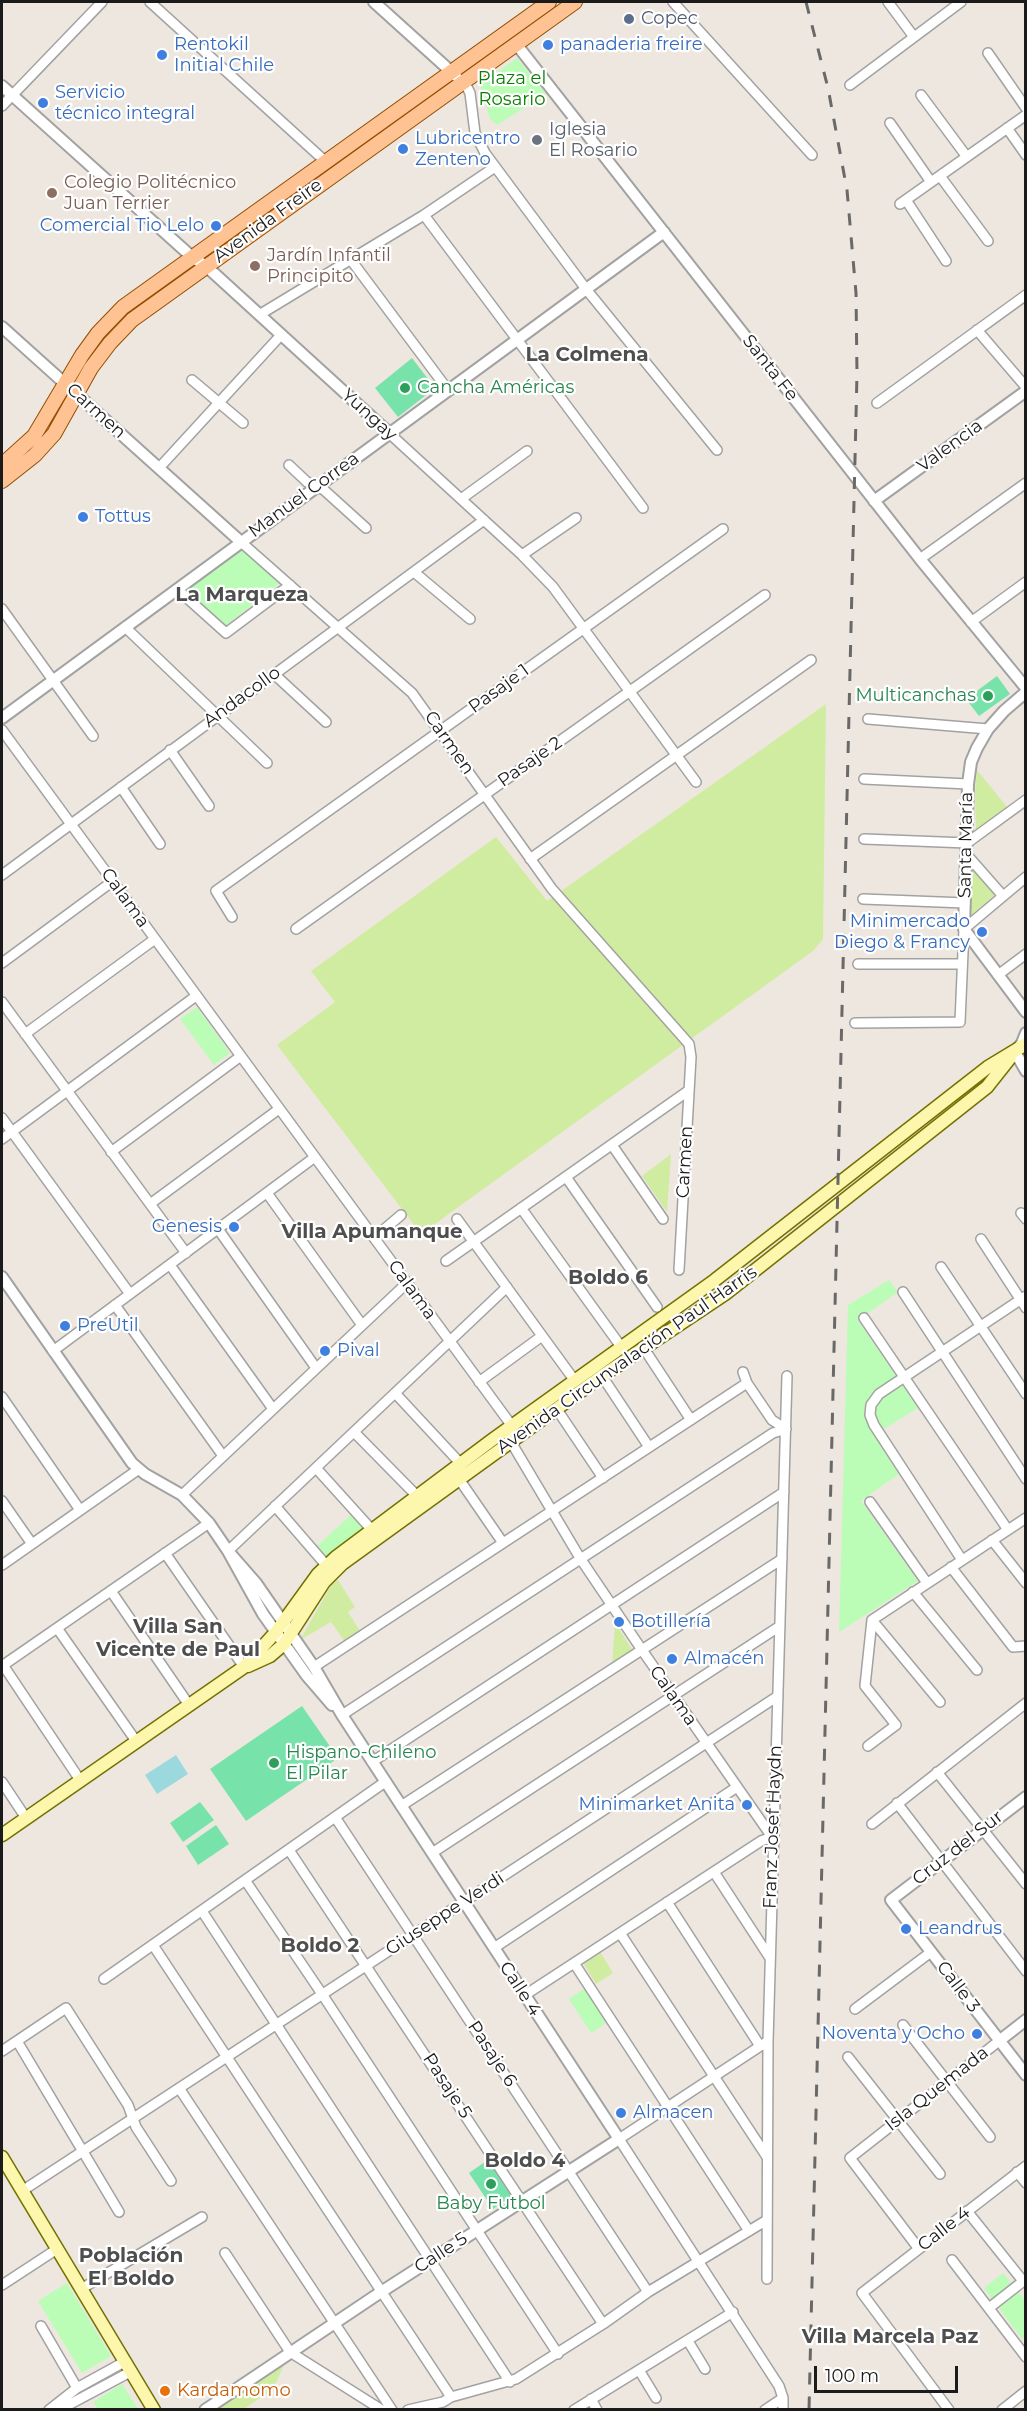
<!DOCTYPE html>
<html>
<head>
<meta charset="utf-8">
<style>
	body { margin:0 }
	#map { position:relative; width:1027px; height:2411px; overflow:hidden; background:#eee7df; font-family:Montserrat,sans-serif }
	canvas { display:block }
	.frame { position:absolute; inset:0; border:3px solid #1b1b1b; pointer-events:none }
	.scale { position:absolute; left:814px; top:2366px; width:144px; height:27px; box-sizing:border-box; border:3px solid #1b1b1b; border-top:0; padding-left:8px; font-size:18px; line-height:21px; white-space:nowrap; color:#1b1b1b; -webkit-text-stroke:4px #fff; paint-order:stroke }
</style>
</head>
<body>
<div id="map">
<canvas width="1027" height="2411"></canvas>
<div class="frame"></div>
<div class="scale">100 m</div>
</div>
<script>
const c = document.querySelector('canvas').getContext('2d');
c.lineJoin = 'round';
function fill(path, color) {
  c.fillStyle = color;
  c.fill(path, 'evenodd');
}
function toPath(rows) {
  const path = new Path2D();
  for (const r of rows) {
    path.moveTo(r[0], r[1]);
    for (let i = 2; i < r.length; i += 2) path.lineTo(r[i], r[i + 1]);
  }
  return path;
}
function strokePath(path, color, width, dash) {
  c.strokeStyle = color;
  c.lineWidth = width;
  c.lineCap = dash ? 'butt' : 'round';
  c.setLineDash(dash || []);
  c.stroke(path);
}
function drawText(font, color, halo, rows, align = 'center') {
  c.font = font + ' Montserrat,sans-serif';
  c.lineWidth = 4.5;
  c.setLineDash([]);
  c.textBaseline = 'middle';
  c.strokeStyle = halo;
  c.fillStyle = color;
  for (const [text, x, y, turn = 0] of rows) {
    c.save();
    c.translate(x, y);
    c.rotate((+turn || 0) * Math.PI / 180);
    c.textAlign = isNaN(turn) ? turn : align;
    if (halo) c.strokeText(text, 0, 0);
    c.fillText(text, 0, 0);
    c.restore();
  }
}
fill(toPath([
	[826,704,823,939,813,951,421,1234,277,1045,335,1002,311,971,496,837,547,901],
	[977,770,1007,807,976,832,975,792],
	[971,864,995,895,969,917],
	[671,1154,667,1212,642,1176],
	[338,1580,355,1607,348,1612,360,1631,345,1642,331,1622,300,1640,332,1584],
	[615,1622,634,1653,612,1667],
	[599,1950,613,1973,596,1984,582,1961],
	[286,2361,273,2389,244,2409,207,2410]
]), '#d0eca1');
fill(toPath([
	[517,58,546,94,497,125,490,119,480,85],
	[242,548,280,583,225,626,186,590],
	[197,1007,230,1053,214,1065,180,1019],
	[889,1280,898,1292,858,1320,918,1408,874,1435,900,1473,861,1501,918,1581,839,1632,848,1305],
	[353,1513,368,1529,328,1559,316,1547],
	[587,1987,609,2021,591,2033,569,1999],
	[1003,2273,1025,2300,1025,2336,1022,2339,984,2288],
	[67,2283,111,2356,82,2373,38,2301],
	[122,2384,138,2409,98,2409,93,2402]
]), '#bbfdb7');
fill(toPath([
	[412,358,435,388,398,417,375,388],
	[997,676,1010,694,979,716,966,699],
	[302,1706,338,1758,246,1821,210,1769],
	[200,1802,214,1820,183,1842,170,1823],
	[216,1825,229,1844,198,1865,186,1846],
	[489,2159,513,2195,493,2209,469,2173]
]), '#77e3ab');
fill(toPath([
	[176,1755,188,1774,157,1794,145,1775]
]), '#9cd9df');
const minor = toPath([
	[150,2,326,162],
	[673,2,812,155],
	[888,2,914,37],
	[988,53,1026,108],
	[464,81,470,93,475,133,485,153,586,289,717,450],
	[850,85,961,2],
	[921,95,967,157],
	[2,106,102,2],
	[890,123,931,182],
	[1007,128,1026,155],
	[940,176,988,241],
	[906,200,946,261],
	[900,204,1026,115],
	[424,215,643,508],
	[351,260,448,390],
	[259,315,424,215,495,167],
	[977,330,1026,387],
	[192,380,243,423],
	[877,403,1026,295],
	[389,433,522,555,553,587,696,782],
	[289,465,307,482,324,490,366,528],
	[159,468,281,335],
	[461,499,527,451],
	[241,542,412,693,552,889,689,1044,691,1057,679,1270],
	[522,555,576,518],
	[920,559,1026,483],
	[414,572,470,619],
	[177,589,226,633,290,585],
	[2,609,93,736],
	[971,622,1026,582],
	[125,627,267,763],
	[274,674,326,722],
	[868,719,988,729],
	[2,730,512,1426,511,1441,514,1447,580,1558,642,1650,772,1837,761,1841,525,1995],
	[170,750,209,806],
	[864,779,968,784],
	[121,787,160,844],
	[864,839,967,843,1026,800],
	[967,855,1003,896],
	[530,859,811,660],
	[2,875,484,520],
	[863,899,965,903],
	[232,917,216,891,723,529],
	[296,929,765,595],
	[2,963,113,881],
	[858,964,961,964],
	[998,975,1026,954],
	[2,1002,186,1253],
	[855,1023,960,1022,964,929,1026,877],
	[25,1034,155,939],
	[2,1118,130,1294],
	[2,1139,196,996],
	[612,1145,663,1219],
	[111,1152,241,1056],
	[566,1177,657,1307],
	[267,1193,362,1325],
	[150,1204,279,1109],
	[521,1208,622,1348],
	[1021,1213,1026,1219],
	[457,1219,575,1381],
	[218,1229,316,1368],
	[374,1238,401,1215],
	[981,1239,1026,1308],
	[446,1261,688,1091],
	[170,1265,273,1409],
	[941,1267,1026,1394],
	[903,1292,1026,1479],
	[115,1305,223,1456],
	[864,1318,1008,1530],
	[643,1347,691,1420],
	[53,1351,315,1157],
	[743,1372,747,1383,772,1420,786,1429],
	[602,1376,649,1447],
	[479,1382,542,1336],
	[395,1393,461,1464],
	[2,1397,80,1510],
	[556,1408,603,1478],
	[354,1432,417,1496],
	[316,1468,372,1530],
	[459,1479,503,1543],
	[182,1495,407,1283],
	[2,1501,32,1544],
	[870,1502,927,1583],
	[275,1506,326,1565],
	[992,1540,1026,1583],
	[228,1551,507,1287],
	[165,1553,244,1667],
	[962,1560,874,1425,870,1415,871,1405,879,1394,1026,1296],
	[2,1565,139,1469],
	[951,1567,1013,1647,1026,1646],
	[111,1591,189,1705],
	[913,1592,977,1670],
	[872,1620,1026,1518],
	[872,1620,940,1702],
	[57,1628,136,1741],
	[3,1665,80,1780],
	[2,1666,209,1523],
	[314,1667,747,1383],
	[342,1715,773,1433,786,1429],
	[868,1746,896,1725,865,1686,872,1620],
	[372,1762,784,1492],
	[937,1772,1026,1884],
	[2,1782,26,1818],
	[897,1803,1026,1971],
	[401,1806,782,1559],
	[335,1817,648,2292],
	[872,1824,1026,1703],
	[289,1850,603,2324],
	[432,1853,780,1626],
	[714,1872,770,1958],
	[245,1880,322,1994,558,2354],
	[667,1902,760,2046],
	[202,1911,510,2382],
	[620,1933,767,2157],
	[153,1945,451,2397],
	[494,1948,737,1787],
	[574,1963,749,2231],
	[104,1979,385,1782],
	[855,2009,931,1952],
	[903,2025,990,2137],
	[17,2041,119,2212],
	[768,2041,619,2139,779,2386,783,2398,783,2410],
	[2,2051,66,2008,128,2105,136,2127,171,2181],
	[848,2057,940,2174],
	[179,2088,392,2410],
	[1017,2172,1026,2183],
	[22,2191,778,1696],
	[967,2211,1023,2281],
	[919,2249,850,2158,999,2041],
	[225,2253,290,2352,382,2410],
	[952,2260,1026,2357],
	[767,2279,768,2041,787,1376],
	[2,2285,57,2249],
	[81,2289,202,2217],
	[989,2308,1026,2279],
	[41,2326,77,2388],
	[688,2341,705,2369],
	[639,2370,656,2398],
	[591,2399,597,2410],
	[49,2410,77,2388,126,2361],
	[59,2410,132,2371],
	[408,2410,443,2402,451,2397,516,2379,603,2324,648,2292,767,2220],
	[574,2410,733,2312],
	[765,2410,783,2398],
	[949,2410,862,2293,1026,2166],
	[1002,2410,1026,2391]
]);
const tertiary = toPath([
	[374,2,456,76],
	[517,45,920,559,1026,688],
	[2,86,192,257,206,266,389,433],
	[2,327,241,542],
	[874,501,1026,391],
	[1026,692,1004,711,988,729,977,748,971,762,968,784,964,929,1026,1012],
	[2,718,664,232],
	[1026,1033,1022,1043,1015,1052,1026,1071],
	[2,1277,132,1463,145,1474,182,1495,209,1523,228,1551,263,1614,307,1676,332,1705],
	[1026,1797,891,1900,1026,2075],
	[999,2041,1026,2020],
	[205,2410,381,2292,619,2139,342,1715,314,1667,256,1583,228,1551]
]);
const secondary = toPath([
	[248,1666,270,1656,284,1644,324,1582,342,1564,602,1376,725,1294,987,1087,1010,1058],
	[2,1835,244,1667,276,1632,318,1574,336,1557,492,1440,715,1280,988,1067,1026,1044],
	[2,2157,154,2410]
]);
const primary = toPath([
	[2,465,34,436,82,355,98,333,123,307,549,2],
	[2,481,35,455,54,434,91,368,110,343,132,320,575,2]
]);
strokePath(minor, '#a2a2a2', 12);
strokePath(tertiary, '#a2a2a2', 14);
strokePath(secondary, '#747100', 15);
strokePath(primary, '#924e00', 16);
strokePath(minor, '#fff', 9);
strokePath(tertiary, '#fff', 10);
strokePath(secondary, '#fdf7ae', 12);
strokePath(primary, '#ffc293', 14);
strokePath(toPath([
	[806,2,828,88,847,190,856,293,857,374,809,2410]
]), '#696969', 3, [12, 12]);
for (const [x, y, r, color] of [
	[629,19,6,"#5c6f8a"],
	[548,45,6,"#3f7fe0"],
	[162,55,6,"#3f7fe0"],
	[43,103,6,"#3f7fe0"],
	[537,140,6,"#6b7280"],
	[403,149,6,"#3f7fe0"],
	[52,193,6,"#8d6e63"],
	[216,226,6,"#3f7fe0"],
	[255,266,6,"#8d6e63"],
	[405,388,6,"#2e9e5b"],
	[83,517,6,"#3f7fe0"],
	[988,696,6,"#2e9e5b"],
	[982,932,6,"#3f7fe0"],
	[234,1227,6,"#3f7fe0"],
	[65,1326,6,"#3f7fe0"],
	[325,1351,6,"#3f7fe0"],
	[619,1622,6,"#3f7fe0"],
	[672,1659,6,"#3f7fe0"],
	[274,1763,6,"#2e9e5b"],
	[747,1805,6,"#3f7fe0"],
	[906,1929,6,"#3f7fe0"],
	[977,2034,6,"#3f7fe0"],
	[621,2113,6,"#3f7fe0"],
	[491,2184,6,"#2e9e5b"],
	[165,2391,6,"#e8710a"]
]) {
  const dot = new Path2D();
  dot.arc(x, y, r, 0, 2 * Math.PI);
  c.fillStyle = color;
  c.fill(dot);
  strokePath(dot, '#fff', 2);
}
drawText('18px', '#4e5e75', '#fff', [
	["Copec",641,19]
], 'left');
drawText('18px', '#366cbe', '#fff', [
	["Rentokil",174,45],
	["Initial Chile",174,66],
	["panaderia freire",560,45],
	["Servicio",55,93],
	["técnico integral",55,114],
	["Lubricentro",415,139],
	["Zenteno",415,160],
	["Comercial Tio Lelo",204,226,"right"],
	["Tottus",95,517],
	["Minimercado",970,922,"right"],
	["Diego & Francy",970,943,"right"],
	["Genesis",222,1227,"right"],
	["PreUtil",77,1326],
	["Pival",337,1351],
	["Botillería",631,1622],
	["Almacén",684,1659],
	["Minimarket Anita",735,1805,"right"],
	["Leandrus",918,1929],
	["Noventa y Ocho",965,2034,"right"],
	["Almacen",633,2113]
], 'left');
drawText('18px', '#0a7e04', '#fff', [
	["Plaza el",512,79],
	["Rosario",512,100]
]);
drawText('18px', '#5b616d', '#fff', [
	["Iglesia",549,130],
	["El Rosario",549,151]
], 'left');
drawText('18px', '#785e54', '#fff', [
	["Colegio Politécnico",64,183],
	["Juan Terrier",64,204],
	["Jardín Infantil",267,256],
	["Principito",267,277]
], 'left');
drawText('18px', '#1b1b1b', '#fff', [
	["Avenida Freire",268,221,-36],
	["Santa Fe",770,368,52],
	["Carmen",96,411,42],
	["Yungay",369,415,42],
	["Valencia",950,446,-36],
	["Manuel Correa",304,495,-36],
	["Pasaje 1",499,689,-36],
	["Andacollo",242,697,-36],
	["Carmen",449,743,55],
	["Pasaje 2",530,762,-35],
	["Santa María",966,845,-89],
	["Calama",125,898,54],
	["Carmen",685,1162,-87],
	["Calama",412,1290,54],
	["Avenida Circunvalación Paul Harris",627,1360,-35],
	["Calama",673,1696,55],
	["Franz Josef Haydn",773,1827,-88],
	["Cruz del Sur",958,1848,-38],
	["Giuseppe Verdi",445,1914,-33],
	["Calle 3",958,1987,53],
	["Calle 4",520,1989,57],
	["Pasaje 6",492,2054,57],
	["Pasaje 5",447,2086,57],
	["Isla Quemada",937,2089,-38],
	["Calle 4",944,2229,-38],
	["Calle 5",441,2253,-33]
]);
drawText('18px', '#27864d', '#fff', [
	["Cancha Américas",417,388],
	["Multicanchas",976,696,"right"],
	["Hispano-Chileno",286,1753],
	["El Pilar",286,1774],
	["Baby Futbol",491,2204,"center"]
], 'left');
drawText('18px', '#c56008', '#fff', [
	["Kardamomo",177,2391]
], 'left');
drawText('bold 20px', '#4e4e4e', '#fff', [
	["La Colmena",587,355],
	["La Marqueza",242,595],
	["Villa Apumanque",372,1232],
	["Boldo 6",608,1278],
	["Villa San",178,1627],
	["Vicente de Paul",178,1650],
	["Boldo 2",320,1946],
	["Boldo 4",525,2161],
	["Población",131,2256],
	["El Boldo",131,2279],
	["Villa Marcela Paz",890,2337]
]);
</script>
</body>
</html>
